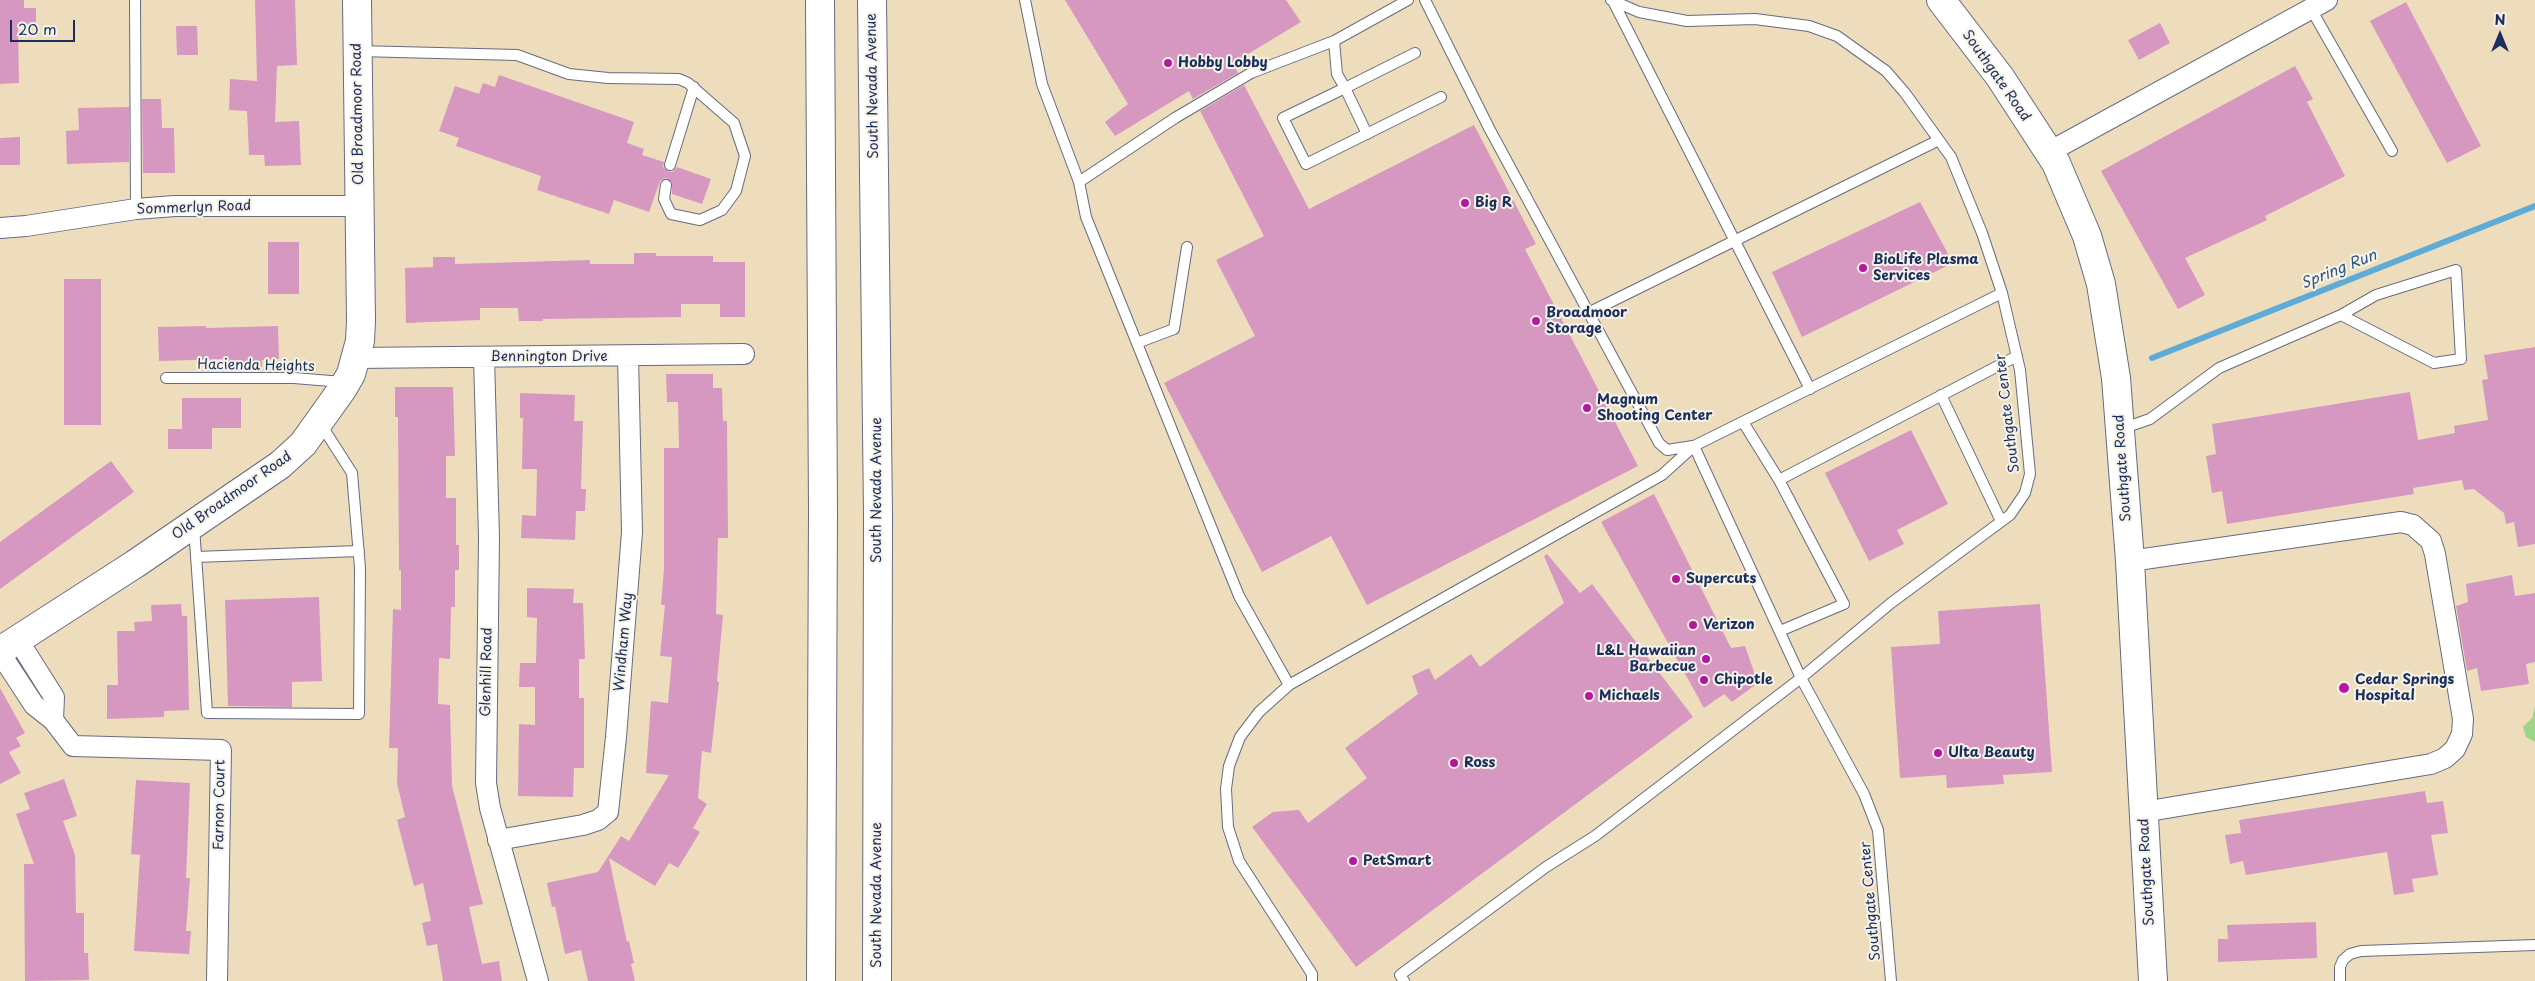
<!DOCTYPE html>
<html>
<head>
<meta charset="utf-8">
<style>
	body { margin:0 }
	#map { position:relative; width:2535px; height:981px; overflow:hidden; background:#eeddbc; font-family:"Playpen Sans",sans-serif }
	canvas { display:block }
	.north { position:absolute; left:2475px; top:10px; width:50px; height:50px; -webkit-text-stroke:4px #f7f3e8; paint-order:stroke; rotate:0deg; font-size:14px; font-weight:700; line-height:20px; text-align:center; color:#1b2f5e }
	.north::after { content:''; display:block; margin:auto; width:18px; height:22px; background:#1b2f5e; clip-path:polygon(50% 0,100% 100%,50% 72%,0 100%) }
	.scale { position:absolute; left:10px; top:20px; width:65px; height:22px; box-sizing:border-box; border:2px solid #1b2f5e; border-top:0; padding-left:6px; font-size:15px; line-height:18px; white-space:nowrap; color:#1b2f5e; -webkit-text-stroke:4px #f7f3e8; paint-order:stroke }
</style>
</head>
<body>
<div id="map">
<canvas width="2535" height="981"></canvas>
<div class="north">N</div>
<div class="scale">20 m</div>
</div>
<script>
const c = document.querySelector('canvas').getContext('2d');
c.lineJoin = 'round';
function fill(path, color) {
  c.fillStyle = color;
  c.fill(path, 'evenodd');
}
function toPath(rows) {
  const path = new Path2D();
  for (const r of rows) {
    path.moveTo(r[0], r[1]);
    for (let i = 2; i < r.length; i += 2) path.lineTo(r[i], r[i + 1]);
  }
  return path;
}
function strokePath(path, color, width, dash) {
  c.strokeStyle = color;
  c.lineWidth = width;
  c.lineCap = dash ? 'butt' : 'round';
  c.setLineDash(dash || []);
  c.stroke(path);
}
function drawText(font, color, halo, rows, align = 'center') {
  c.font = font + ' "Playpen Sans",sans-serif';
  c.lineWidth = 4;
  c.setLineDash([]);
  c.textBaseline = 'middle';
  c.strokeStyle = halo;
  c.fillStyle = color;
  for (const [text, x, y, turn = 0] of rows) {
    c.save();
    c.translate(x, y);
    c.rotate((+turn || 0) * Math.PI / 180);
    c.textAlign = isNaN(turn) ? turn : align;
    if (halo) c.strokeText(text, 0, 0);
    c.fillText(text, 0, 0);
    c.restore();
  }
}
fill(toPath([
	[2535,706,2535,742,2526,737,2523,727,2532,718]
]), '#9dd689');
strokePath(toPath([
	[2152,358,2535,206]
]), '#5eabd7', 6);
fill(toPath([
	[0,0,24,0,24,8,36,8,36,27,18,27,19,83,0,84],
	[255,0,295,0,297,65,277,66,275,122,299,121,301,165,265,166,264,155,249,155,247,111,229,110,230,79,257,81],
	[1065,0,1286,0,1301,22,1233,63,1238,73,1193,99,1189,91,1115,136,1105,122,1128,104],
	[2406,2,2481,146,2447,163,2370,21],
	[2160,23,2170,43,2139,60,2128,40],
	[176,26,197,26,198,55,177,55],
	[2295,66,2313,99,2307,102,2345,176,2265,216,2267,220,2185,258,2205,295,2178,309,2101,171],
	[499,75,634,122,627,143,644,149,642,155,664,162,663,167,668,171,672,172,677,167,711,179,702,204,672,194,672,183,666,178,660,181,649,212,614,200,609,214,537,190,541,176,456,146,459,138,439,131,455,86,479,94,483,83,495,87],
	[1244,85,1309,209,1474,125,1536,244,1525,249,1638,466,1367,605,1331,536,1262,572,1164,383,1255,336,1216,260,1264,236,1200,111],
	[142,99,161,99,162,128,174,128,175,173,143,173],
	[129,107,129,162,67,164,66,131,79,130,78,108],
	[20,137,20,165,0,165,0,138],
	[1920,202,1953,263,1802,337,1772,272],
	[268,242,299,242,299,294,268,294],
	[634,253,656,253,656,256,713,256,713,262,745,262,745,317,720,317,720,304,681,304,681,317,543,319,543,321,519,321,518,308,480,308,480,320,406,323,405,268,433,267,433,257,455,257,455,264,590,260,590,264,634,264],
	[64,279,101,279,101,425,64,425],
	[206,326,206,328,278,326,279,359,262,360,262,369,227,370,226,359,159,361,158,327],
	[2535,347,2535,544,2518,547,2514,522,2506,524,2504,513,2474,489,2464,490,2462,480,2413,488,2414,494,2227,524,2222,491,2212,493,2206,456,2216,454,2212,424,2410,392,2418,440,2455,433,2454,426,2488,420,2482,380,2488,379,2484,355],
	[666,374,713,374,713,388,722,388,723,421,727,421,728,538,718,538,716,614,723,615,717,681,719,682,711,753,702,751,698,798,707,804,693,828,700,832,678,868,669,863,655,886,609,858,627,942,629,941,634,963,631,964,635,981,588,981,581,950,565,954,555,906,552,907,547,883,598,872,621,836,629,841,669,775,646,773,651,701,668,703,672,657,660,656,665,605,661,605,664,569,664,448,679,448,678,402,667,402],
	[395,387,453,387,455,456,446,456,446,498,456,498,456,545,459,545,459,570,455,570,455,607,451,607,450,659,439,658,438,704,450,705,452,786,483,904,469,907,482,964,499,961,502,981,443,981,437,944,427,946,422,923,431,921,423,883,414,886,397,820,405,817,397,783,398,748,389,748,393,609,401,610,401,570,399,570,398,417,395,417],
	[520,393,575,395,574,421,583,421,581,489,586,489,585,511,576,511,575,540,521,538,522,515,536,516,537,469,522,469,523,418,520,418],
	[182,398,241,398,241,428,212,428,212,449,168,449,168,429,182,429],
	[1911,430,1948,504,1897,530,1904,544,1869,561,1825,473],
	[111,461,134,492,0,589,0,542],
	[1654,494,1731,648,1745,646,1758,683,1732,702,1724,694,1704,708,1601,522],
	[1547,554,1580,593,1592,584,1693,717,1356,967,1252,827,1273,812,1299,810,1308,823,1367,778,1345,748,1418,694,1412,676,1429,668,1435,680,1471,654,1480,667,1564,603,1544,556],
	[2512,575,2515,596,2535,593,2535,662,2526,664,2529,684,2481,691,2477,668,2467,671,2456,606,2468,602,2466,584],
	[527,588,574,589,573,603,583,603,585,659,579,659,579,698,584,698,584,768,574,768,573,797,518,796,519,724,535,725,535,687,519,687,520,663,536,663,537,618,527,617],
	[319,597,322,681,292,682,292,707,228,706,225,600],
	[181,604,182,616,187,616,189,710,164,711,164,717,107,719,107,685,118,685,117,631,135,631,134,622,152,621,151,605],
	[2040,604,2052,772,2003,775,2004,784,1947,788,1946,775,1900,778,1891,647,1940,644,1938,611],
	[0,688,25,733,16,738,21,746,9,752,21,773,0,784],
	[64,779,77,816,63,821,75,855,76,913,84,913,84,953,88,953,89,980,25,981,24,864,34,864,16,814,30,809,24,793],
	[136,780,190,783,186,878,190,878,186,931,191,931,189,954,134,951,140,855,131,854],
	[2425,791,2427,803,2443,801,2448,833,2431,835,2438,875,2412,879,2414,892,2394,895,2387,852,2246,875,2243,861,2230,864,2225,835,2241,833,2239,820],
	[2316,922,2317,958,2218,962,2218,939,2228,939,2227,925]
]), '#d698c1');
const lane = toPath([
	[135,0,136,209],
	[1025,0,1042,84,1079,182,1175,118,1251,73,1334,41,1408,0],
	[1425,0,1489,128,1659,443,1667,450,1693,446],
	[1611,0,1639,12,1687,21,1755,19,1809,26,1837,36,1886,71,1905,93,1951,157,1982,233,2002,293,2020,370,2024,411,2030,474,2025,493,2010,515,1891,603,1801,678,1864,794,1878,830,1891,981],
	[1614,3,1810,389],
	[2311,9,2392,151],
	[1334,41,1337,74,1345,88,1283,118,1306,164,1441,97],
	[358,51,517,55,569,74,608,78,679,79,688,83,734,123,745,156,736,191,722,210,700,220,671,214,664,199,666,185],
	[1367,134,1345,88,1415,53],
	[670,165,694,87],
	[1079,182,1086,217,1239,596,1289,685,1662,475,1694,446,2002,293],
	[1588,313,1939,140],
	[1137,343,1174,329,1187,247],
	[166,378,294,378,343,382],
	[1941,395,2001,521],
	[1743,422,1779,480],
	[2121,429,2150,419,2219,368,2341,315,2434,363,2461,359,2456,270,2376,295,2341,315],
	[194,527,207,713,359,714,360,568,352,473,320,423],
	[196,557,359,551],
	[1780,631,1844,604,1779,480,2017,356],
	[1289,685,1259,712,1240,737,1229,766,1226,789,1228,827,1239,861,1312,974,1312,981],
	[1404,981,1400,975,1546,867,1595,836,1801,678,1694,446],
	[2340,981,2340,967,2343,960,2350,954,2361,951,2535,945]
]);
const street = toPath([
	[2049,152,2327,0],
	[0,228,26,226,136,209,175,206,360,206],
	[484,357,489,537,486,783,490,808,538,981],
	[355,358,744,354],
	[2130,561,2401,522,2413,525,2431,541,2435,554,2463,719,2462,734,2455,749,2445,758,2431,764,2143,812],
	[18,640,54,697,53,720],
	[0,653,34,705,53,720,73,746,221,750,217,981],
	[498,840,583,825,598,820,608,812,616,737,632,532,628,356]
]);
const secondary = toPath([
	[1941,0,2000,77,2056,163,2087,236,2101,284,2116,378,2130,561,2153,981],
	[0,651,135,564,280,465,303,444,343,388,351,374,360,341,361,321,357,0]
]);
const highway = toPath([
	[820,0,823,512,821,981],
	[872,0,878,515,877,981]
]);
strokePath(lane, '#656c7f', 12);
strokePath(street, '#656c7f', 22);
strokePath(secondary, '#656c7f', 30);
strokePath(highway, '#656c7f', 30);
strokePath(lane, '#fff', 10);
strokePath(street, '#fff', 20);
strokePath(secondary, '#fff', 28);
strokePath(highway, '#fff', 28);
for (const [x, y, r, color] of [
	[1168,63,5,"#b5179e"],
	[1465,203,5,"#b5179e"],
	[1863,268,5,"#b5179e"],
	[1536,321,5,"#b5179e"],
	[1587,408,5,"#b5179e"],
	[1676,579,5,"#b5179e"],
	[1693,625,5,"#b5179e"],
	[1706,659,5,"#b5179e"],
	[1704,680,5,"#b5179e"],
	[2344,688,6,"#b5179e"],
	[1589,696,5,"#b5179e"],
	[1938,753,5,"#b5179e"],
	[1454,763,5,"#b5179e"],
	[1353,861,5,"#b5179e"]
]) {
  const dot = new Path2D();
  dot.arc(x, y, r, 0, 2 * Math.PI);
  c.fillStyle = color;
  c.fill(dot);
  strokePath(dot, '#f7f3e8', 2);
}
drawText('bold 14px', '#1b2f5e', '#f7f3e8', [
	["Hobby Lobby",1178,63],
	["Big R",1475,203],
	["BioLife Plasma",1873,260],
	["Services",1873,276],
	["Broadmoor",1546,313],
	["Storage",1546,329],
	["Magnum",1597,400],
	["Shooting Center",1597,416],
	["Supercuts",1686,579],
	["Verizon",1703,625],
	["L&L Hawaiian",1696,651,"right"],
	["Barbecue",1696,667,"right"],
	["Chipotle",1714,680],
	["Cedar Springs",2355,680],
	["Hospital",2355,696],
	["Michaels",1599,696],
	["Ulta Beauty",1948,753],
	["Ross",1464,763],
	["PetSmart",1363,861]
], 'left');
drawText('14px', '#1b2f5e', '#f7f3e8', [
	["Southgate Road",1996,76,55],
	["South Nevada Avenue",873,86,-91],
	["Old Broadmoor Road",358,114,-91],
	["Sommerlyn Road",194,208,-2],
	["Bennington Drive",549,357],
	["Hacienda Heights",256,366,1],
	["Southgate Center",2008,413,-97],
	["Southgate Road",2123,468,-94],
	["South Nevada Avenue",877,490,-90],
	["Old Broadmoor Road",232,496,-35],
	["Windham Way",624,642,-85],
	["Glenhill Road",487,672,-89],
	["Farnon Court",220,805,-89],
	["Southgate Road",2147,872,-93],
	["South Nevada Avenue",877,895,-90],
	["Southgate Center",1871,901,-95]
]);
drawText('italic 15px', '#2f5482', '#f7f3e8', [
	["Spring Run",2339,270,-22]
]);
</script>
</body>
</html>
